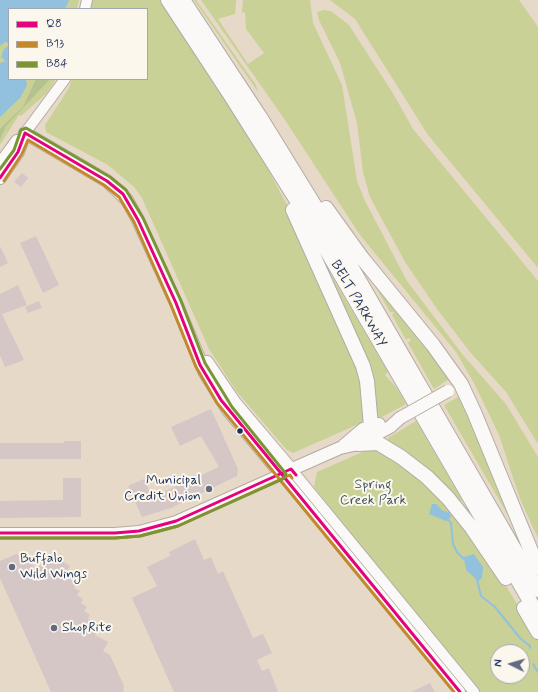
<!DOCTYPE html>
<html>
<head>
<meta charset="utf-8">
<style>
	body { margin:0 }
	#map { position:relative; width:538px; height:692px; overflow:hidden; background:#e6d9c7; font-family:Mynerve,sans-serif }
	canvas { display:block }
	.legend { position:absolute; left:8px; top:8px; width:140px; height:72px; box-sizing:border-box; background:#fbf7ec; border:1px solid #a1a7b3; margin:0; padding:5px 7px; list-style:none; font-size:12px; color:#1b2f5e }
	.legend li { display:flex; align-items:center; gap:8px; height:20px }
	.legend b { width:20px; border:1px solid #a1a7b3 }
	.north { position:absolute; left:490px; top:644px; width:40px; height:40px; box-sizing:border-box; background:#fbf7ec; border:1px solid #a1a7b3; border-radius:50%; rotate:275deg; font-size:11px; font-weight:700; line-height:16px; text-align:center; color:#1b2f5e }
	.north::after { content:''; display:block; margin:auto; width:14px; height:18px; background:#626a83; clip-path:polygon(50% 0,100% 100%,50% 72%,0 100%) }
</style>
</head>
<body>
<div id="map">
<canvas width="538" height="692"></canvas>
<ul class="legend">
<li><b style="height:5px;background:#e5007d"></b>Q8</li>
<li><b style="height:5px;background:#c2882b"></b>B13</li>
<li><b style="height:5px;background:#799534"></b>B84</li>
</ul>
<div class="north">N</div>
</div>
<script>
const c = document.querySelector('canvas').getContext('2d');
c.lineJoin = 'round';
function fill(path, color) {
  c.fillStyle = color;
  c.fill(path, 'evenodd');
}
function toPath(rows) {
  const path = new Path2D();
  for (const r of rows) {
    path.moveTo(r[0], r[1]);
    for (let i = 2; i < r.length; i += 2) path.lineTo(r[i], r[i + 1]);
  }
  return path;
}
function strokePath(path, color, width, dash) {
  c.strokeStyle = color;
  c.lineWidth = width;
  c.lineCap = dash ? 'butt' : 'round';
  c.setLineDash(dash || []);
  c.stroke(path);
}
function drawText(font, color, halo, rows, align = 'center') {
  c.font = font + ' Mynerve,sans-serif';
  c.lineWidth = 4;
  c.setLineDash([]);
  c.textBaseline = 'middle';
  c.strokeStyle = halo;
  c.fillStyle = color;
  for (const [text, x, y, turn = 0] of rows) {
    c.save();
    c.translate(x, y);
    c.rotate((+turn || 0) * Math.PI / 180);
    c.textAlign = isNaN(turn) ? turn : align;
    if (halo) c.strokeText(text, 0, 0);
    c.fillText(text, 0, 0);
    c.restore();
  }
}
fill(toPath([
	[0,0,79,0,77,9,9,9,9,79,56,79,47,93,21,116,19,115,0,145],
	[92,0,162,0,188,37,210,79,251,138,287,205,320,275,357,360,363,386,364,419,361,423,293,453,286,449,237,392,209,349,142,198,134,187,108,165,46,132,45,125,69,88,72,79,147,79,147,9,89,9],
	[194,0,196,0,256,85,258,92],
	[201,0,236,0,235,14,218,19,248,64,264,53,246,29,245,12,242,13,243,0,310,0,313,23,342,85,357,181,365,201,407,281,463,355,506,404,538,457,538,538,520,499,499,435,475,385,456,352,360,235,285,120],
	[330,0,519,0,538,27,538,268,428,135,355,19],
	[324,10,331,11,349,25,394,95,413,129,538,281,538,444,506,392,470,352,437,309,405,262,370,197,363,172,357,123,340,63,319,20,317,12],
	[358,257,428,345,449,379,434,389,408,343,411,340,409,338,406,340,392,315,394,312,390,312],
	[325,265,388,372,385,375,396,387,406,404,382,417,379,417,377,413,372,371],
	[460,396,517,531,444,405],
	[416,421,462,500,459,502,388,442,388,438],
	[376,446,410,466,480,544,538,638,538,692,479,692,355,540,314,487,317,472],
	[498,652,522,652,522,676,498,676]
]), '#c9d197');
fill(toPath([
	[36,79,50,79,6,126,0,139,0,129,23,107]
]), '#b5c18f');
fill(toPath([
	[0,0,69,0,65,9,9,9,9,43,5,42,0,46],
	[9,45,9,79,26,79,27,85,20,98,0,117,0,63,6,61,1,57,4,49],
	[432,504,436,504,443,511,449,512,451,517,446,521,429,514],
	[474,554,483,567,482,578,478,581,466,570,464,557]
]), '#91c1dd');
strokePath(toPath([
	[446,518,451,523,453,544,457,552,466,561],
	[477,580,481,596,495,607,520,638,530,646,530,648],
	[533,664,538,672]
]), '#91c1dd', 2);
fill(toPath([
	[22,173,28,178,21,187,14,182],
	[36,236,59,285,43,293,20,243],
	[0,246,8,263,0,267],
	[18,285,27,305,2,314,24,360,5,367,0,355,0,294],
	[39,301,42,308,28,313,25,307],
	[211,409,238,469,237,476,171,508,142,517,128,486,144,479,152,497,219,467,201,436,180,446,171,427],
	[64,441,81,441,81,459,0,459,0,443,64,443],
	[63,478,81,478,81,517,0,518,0,501,63,500],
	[195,539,204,560,211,557,218,574,223,571,253,638,263,634,272,653,257,660,262,671,269,668,278,692,174,692,132,598,157,586,147,567,170,556,169,552],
	[16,554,28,555,34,568,57,558,70,566,66,572,73,575,70,580,76,583,74,588,80,591,77,595,83,599,81,603,87,607,84,611,90,615,88,619,94,623,91,627,97,631,95,635,108,642,103,651,110,655,124,686,123,692,51,692,0,578,0,561],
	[430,683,435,692,411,692]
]), '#d6c7c7');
const minor = toPath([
	[85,9,87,0],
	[25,133,65,79],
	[291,469,474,692],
	[0,533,115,533,139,531,176,521,281,474,460,692]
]);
const major = toPath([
	[25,133,107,181,127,200,138,220,176,303,205,373,228,410,281,474,340,448,358,444,390,427,400,418],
	[0,164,17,141],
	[0,178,18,152,25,133],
	[207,362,235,403,291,469],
	[344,445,363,429,379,424]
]);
const highway = toPath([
	[168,0,231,96,306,215,538,615],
	[183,0,260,117,334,237,538,590],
	[326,208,362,258,433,345,461,384,474,412,538,568],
	[293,210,363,366,367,381,371,426],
	[358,444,378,443,401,457,427,477,448,498,472,528,506,578],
	[524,608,538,632]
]);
strokePath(minor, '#b2aca5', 12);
strokePath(major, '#b2aca5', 14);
strokePath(highway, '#b2aca5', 16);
strokePath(minor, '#fbf9f7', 10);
strokePath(major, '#fbf9f7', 12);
strokePath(highway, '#fbf9f7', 14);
const majorBridge = toPath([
	[400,418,448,391]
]);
strokePath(majorBridge, '#b2aca5', 14, []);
strokePath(majorBridge, '#fbf9f7', 12);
strokePath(toPath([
	[0,178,18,152,25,133,107,181,123,194,138,220,176,303,200,365,221,400,460,692],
	[0,533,115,533,139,531,176,521,291,469,296,475]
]), '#e5007d', 3);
strokePath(toPath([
	[4,181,22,154,28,140,104,185,119,197,134,222,171,305,196,367,217,403,454,692],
	[0,538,115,538,140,536,178,526,290,475,292,478]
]), '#c2882b', 3);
strokePath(toPath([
	[0,169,14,150,21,130,26,128,110,177,126,190,143,218,181,301,205,363,232,407,286,474,283,479,178,526,140,536,115,538,0,538]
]), '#799534', 3);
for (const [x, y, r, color] of [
	[240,431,3.5,"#1b2f5e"],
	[209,489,4,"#626a83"],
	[12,567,4,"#626a83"],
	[54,628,4,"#626a83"]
]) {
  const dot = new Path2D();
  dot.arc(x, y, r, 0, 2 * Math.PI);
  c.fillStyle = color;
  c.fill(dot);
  strokePath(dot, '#fbf7ec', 1.5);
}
drawText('14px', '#1b2f5e', '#fbf7ec', [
	["BELT PARKWAY",358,304,60]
]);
drawText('14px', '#1b2f5e', '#fbf7ec', [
	["Municipal",201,481,"right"],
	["Credit Union",201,497,"right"],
	["Buffalo",20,559],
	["Wild Wings",20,575],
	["ShopRite",62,628]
], 'left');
drawText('14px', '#415662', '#fbf7ec', [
	["Spring",373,485],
	["Creek Park",373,501]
]);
</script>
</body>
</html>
